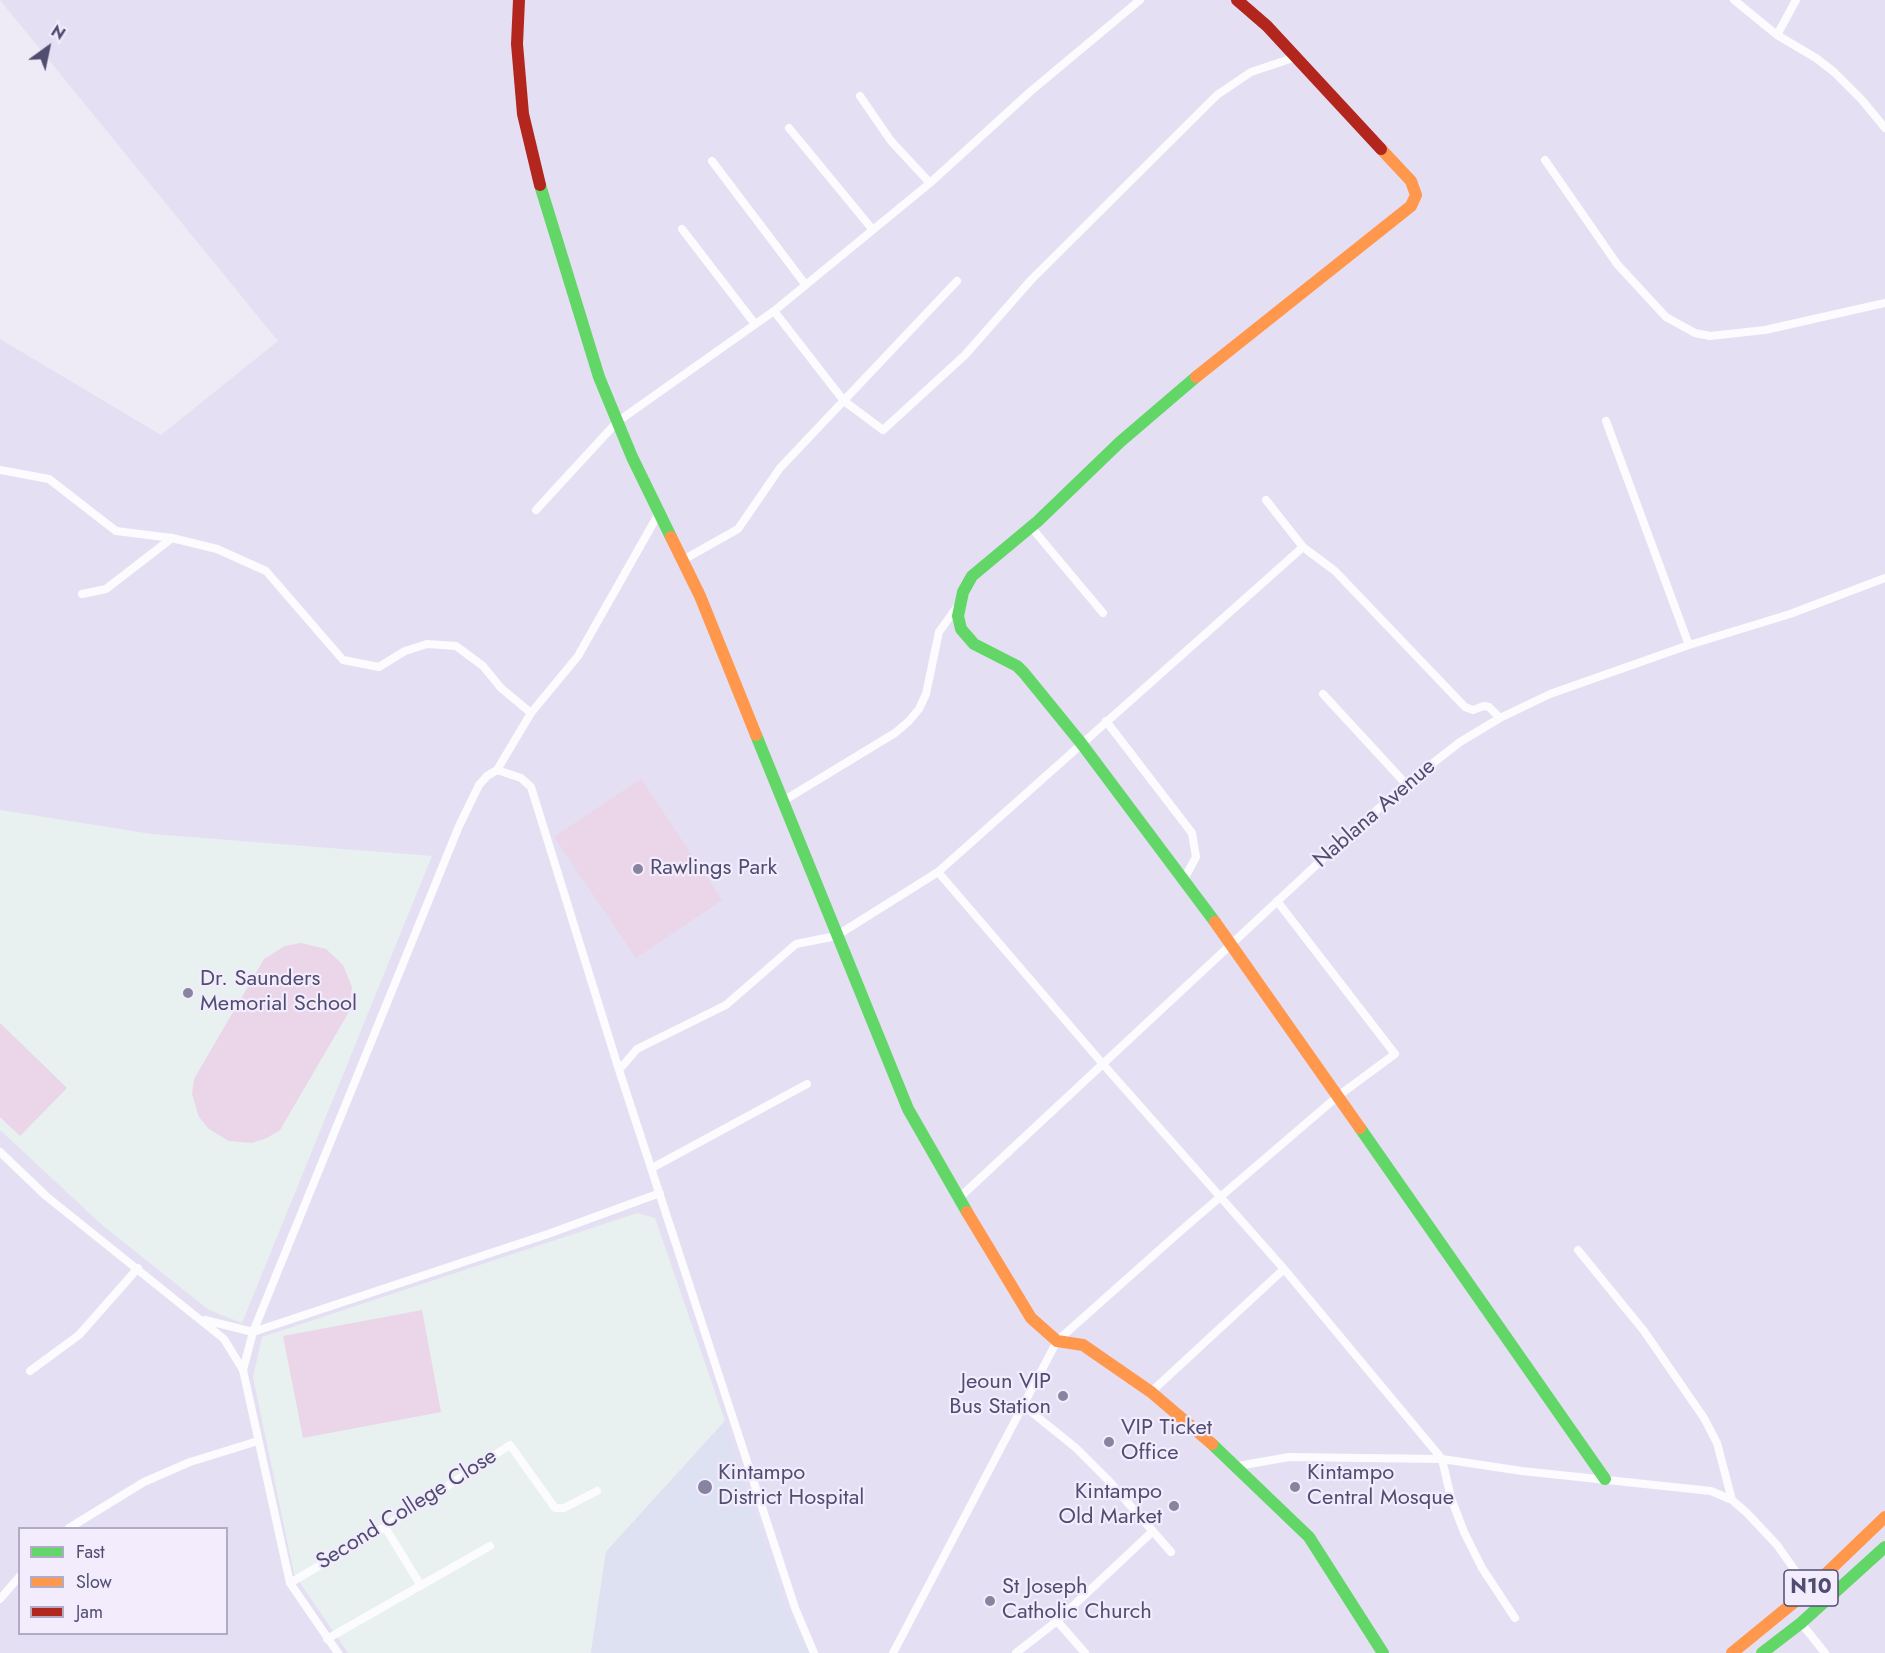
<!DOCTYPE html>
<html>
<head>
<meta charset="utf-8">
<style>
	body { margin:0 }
	#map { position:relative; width:1885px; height:1653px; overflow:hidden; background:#eeeaf6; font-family:Jost,sans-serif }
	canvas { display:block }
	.legend { position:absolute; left:18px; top:1527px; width:210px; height:108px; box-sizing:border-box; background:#f2ecfd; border:2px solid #b1acc5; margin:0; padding:8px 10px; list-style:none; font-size:18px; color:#504d71 }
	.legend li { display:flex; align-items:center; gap:12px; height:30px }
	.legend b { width:30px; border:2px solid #b1acc5 }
	.north { position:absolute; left:18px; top:18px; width:60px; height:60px; -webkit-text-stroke:4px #f2ecfd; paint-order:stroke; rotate:33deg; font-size:16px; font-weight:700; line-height:24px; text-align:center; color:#504d71 }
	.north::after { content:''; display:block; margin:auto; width:21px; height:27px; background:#504d71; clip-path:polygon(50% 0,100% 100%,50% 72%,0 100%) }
</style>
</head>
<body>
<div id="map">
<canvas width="1885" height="1653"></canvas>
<ul class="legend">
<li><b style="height:8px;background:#63d668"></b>Fast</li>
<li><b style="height:8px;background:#ff974d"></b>Slow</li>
<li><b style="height:8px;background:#b3261e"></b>Jam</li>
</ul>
<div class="north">N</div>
</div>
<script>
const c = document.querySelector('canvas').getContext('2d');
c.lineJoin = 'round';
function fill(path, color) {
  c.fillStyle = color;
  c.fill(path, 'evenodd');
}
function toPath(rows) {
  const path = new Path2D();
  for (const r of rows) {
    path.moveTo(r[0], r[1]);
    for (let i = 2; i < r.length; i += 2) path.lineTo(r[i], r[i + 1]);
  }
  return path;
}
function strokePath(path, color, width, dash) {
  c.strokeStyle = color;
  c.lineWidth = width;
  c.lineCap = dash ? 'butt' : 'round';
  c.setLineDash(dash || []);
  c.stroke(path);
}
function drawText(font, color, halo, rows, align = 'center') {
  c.font = font + ' Jost,sans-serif';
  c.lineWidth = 4.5;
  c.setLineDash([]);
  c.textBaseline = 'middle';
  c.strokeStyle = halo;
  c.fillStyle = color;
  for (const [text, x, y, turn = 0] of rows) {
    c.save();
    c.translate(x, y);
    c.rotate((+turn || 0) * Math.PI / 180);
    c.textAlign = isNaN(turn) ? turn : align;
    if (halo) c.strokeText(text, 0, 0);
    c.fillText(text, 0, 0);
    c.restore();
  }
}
fill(toPath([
	[0,0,1885,0,1885,1653,0,1653,0,339,161,435,278,341],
	[20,1528,226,1528,226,1634,20,1634]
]), '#e5dff3');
fill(toPath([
	[0,810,152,834,432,856,242,1323,209,1310,102,1225,0,1130],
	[637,1213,655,1218,725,1421,606,1552,591,1653,348,1653,294,1574,253,1377,262,1337]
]), '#e8f1ef');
fill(toPath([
	[725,1421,785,1608,809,1653,591,1653,606,1552]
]), '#dde1f2');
fill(toPath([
	[641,779,722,900,636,958,554,837],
	[301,943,326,949,343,965,352,987,350,1010,280,1130,267,1138,252,1143,229,1141,209,1129,199,1117,192,1094,194,1079,264,959,285,946],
	[0,1023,67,1088,20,1136,0,1117],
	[422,1310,441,1412,303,1438,283,1336]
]), '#ead6e8');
strokePath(toPath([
	[1734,0,1777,35,1816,58,1834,72,1862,100,1885,128],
	[1777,35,1796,0],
	[860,96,891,141,930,183],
	[789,128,873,230],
	[1545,160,1617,264,1666,317,1695,333,1710,336,1765,330,1885,303],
	[712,161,805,284],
	[682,229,755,324],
	[774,311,844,401,883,430,965,355,1031,280,1217,95,1251,72,1296,57],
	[1606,421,1689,645],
	[0,470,49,479,116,531,172,538,217,549,266,571,343,660,379,667,405,651,427,644,456,646,483,666,501,688,531,713],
	[1266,500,1303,547],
	[536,510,617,422,774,311,930,183,1031,91,1140,0],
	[659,513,578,656,531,713,497,770,521,778,531,787,619,1070,795,1608,814,1653],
	[1031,527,1103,613],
	[683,560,738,529,780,468,957,281],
	[82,594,106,589,172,538],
	[1323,694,1406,784],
	[1106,721,1192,833,1196,857,1183,881],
	[783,801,895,733,909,721,919,709,926,694,939,632,959,604],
	[938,872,1102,1063,1284,1269,1442,1459,1451,1498,1464,1532,1482,1568,1515,1618],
	[619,1070,637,1049,726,1005,796,944,836,936,938,872,1303,547,1335,571,1465,707,1473,710,1484,706,1489,707,1500,718],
	[0,1152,46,1196,224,1339,243,1370,290,1583,338,1653],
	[652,1168,807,1084],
	[958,1199,1328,854,1406,784,1460,742,1500,718,1550,694,1689,645,1790,614,1885,578],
	[1578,1250,1644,1331,1704,1418,1717,1443,1732,1500],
	[205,1320,253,1332,548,1234,660,1193],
	[243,1370,253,1332,459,826,479,785,487,776,497,770],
	[30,1371,79,1335,138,1268],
	[1151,1392,1284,1269],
	[1024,1406,1076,1448,1108,1480,1171,1552],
	[1238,1466,1289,1457,1442,1459,1522,1471,1711,1491,1732,1500,1747,1513,1777,1545,1809,1590],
	[385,1527,421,1586],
	[69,1528,144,1482,190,1462,258,1441],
	[290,1583,385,1527,510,1445,555,1508,564,1508,597,1491],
	[0,1599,20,1576],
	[1057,1621,1085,1653],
	[1801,1623,1825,1653],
	[327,1639,490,1546],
	[893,1653,1057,1341,1184,1228,1338,1096,1395,1054,1277,901],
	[1016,1653,1057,1621,1153,1531]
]), '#fcfcfe', 8);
strokePath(toPath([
	[540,185,599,377,632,457,671,537],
	[1196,377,1120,442,1038,521,972,576,963,592,958,616,961,629,974,644,1017,666,1024,673,1081,743,1215,922],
	[756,735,908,1109,967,1212],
	[1360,1128,1605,1479],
	[1212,1444,1309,1537,1383,1653],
	[1762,1653,1801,1623,1885,1547]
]), '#63d668', 12);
strokePath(toPath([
	[1196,377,1411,206,1416,195,1411,181,1381,149],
	[671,537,700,596,756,735],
	[1215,922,1360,1128],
	[967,1212,1031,1318,1057,1341,1083,1345,1151,1392,1212,1444],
	[1732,1653,1809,1590,1885,1517]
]), '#ff974d', 12);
strokePath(toPath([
	[519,0,517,44,523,114,540,185],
	[1237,0,1267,26,1381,149]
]), '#b3261e', 12);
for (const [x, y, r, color] of [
	[638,869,6,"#8784a0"],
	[188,993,6,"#8784a0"],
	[1063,1396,6,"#8784a0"],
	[1109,1442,6,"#8784a0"],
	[705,1487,8,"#8784a0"],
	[1295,1487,6,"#8784a0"],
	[1174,1506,6,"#8784a0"],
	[990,1601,6,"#8784a0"]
]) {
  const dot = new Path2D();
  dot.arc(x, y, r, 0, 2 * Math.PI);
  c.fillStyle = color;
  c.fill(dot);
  strokePath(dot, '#f2ecfd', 2);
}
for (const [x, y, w] of [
	[1811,1588,54]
]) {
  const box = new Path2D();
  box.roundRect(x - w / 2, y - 18, w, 36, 4.5);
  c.fillStyle = '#f2ecfd';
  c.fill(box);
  strokePath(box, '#504d71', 1.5);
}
drawText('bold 21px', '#504d71', null, [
	["N10",1811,1588]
]);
drawText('22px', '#504d71', '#f2ecfd', [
	["Nablana Avenue",1375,814,-41],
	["Second College Close",407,1510,-32]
]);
drawText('22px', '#504d71', '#f2ecfd', [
	["Rawlings Park",650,869],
	["Dr. Saunders",200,980],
	["Memorial School",200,1005],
	["Jeoun VIP",1051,1383,"right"],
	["Bus Station",1051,1408,"right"],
	["VIP Ticket",1121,1429],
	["Office",1121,1454],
	["Kintampo",718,1474],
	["District Hospital",718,1499],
	["Kintampo",1307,1474],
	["Central Mosque",1307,1499],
	["Kintampo",1162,1493,"right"],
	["Old Market",1162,1518,"right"],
	["St Joseph",1002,1588],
	["Catholic Church",1002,1613]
], 'left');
</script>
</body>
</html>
